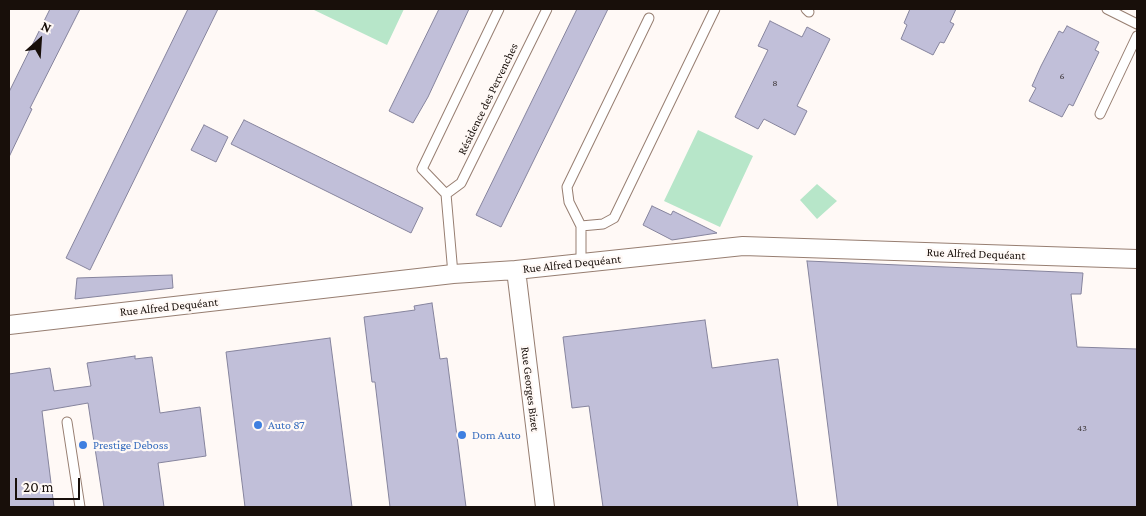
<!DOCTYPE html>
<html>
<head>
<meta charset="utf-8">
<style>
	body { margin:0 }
	#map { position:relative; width:1146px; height:516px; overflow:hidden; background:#fff9f6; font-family:"Crimson Pro",serif }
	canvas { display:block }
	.frame { position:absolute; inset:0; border:10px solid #180f0a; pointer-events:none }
	.north { position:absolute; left:15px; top:15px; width:50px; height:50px; -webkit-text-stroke:4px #fff9f6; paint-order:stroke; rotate:26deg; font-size:14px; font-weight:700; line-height:20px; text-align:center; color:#180f0a }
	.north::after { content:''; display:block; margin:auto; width:18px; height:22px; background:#180f0a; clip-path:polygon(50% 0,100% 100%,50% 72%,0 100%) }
	.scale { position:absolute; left:15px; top:478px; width:65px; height:22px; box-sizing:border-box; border:2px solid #180f0a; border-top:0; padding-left:6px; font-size:15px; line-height:18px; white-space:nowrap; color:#180f0a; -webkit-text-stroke:4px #fff9f6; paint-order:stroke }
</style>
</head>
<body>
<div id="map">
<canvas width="1146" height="516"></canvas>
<div class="frame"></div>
<div class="north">N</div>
<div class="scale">20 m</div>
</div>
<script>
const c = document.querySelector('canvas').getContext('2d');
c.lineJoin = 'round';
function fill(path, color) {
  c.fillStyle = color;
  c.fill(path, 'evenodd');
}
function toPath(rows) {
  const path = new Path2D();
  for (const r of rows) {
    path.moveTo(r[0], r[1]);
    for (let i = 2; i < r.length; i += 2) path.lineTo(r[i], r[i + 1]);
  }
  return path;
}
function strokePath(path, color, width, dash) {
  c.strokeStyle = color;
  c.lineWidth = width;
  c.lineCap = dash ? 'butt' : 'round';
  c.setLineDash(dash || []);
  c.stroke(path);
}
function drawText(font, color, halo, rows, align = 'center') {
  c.font = font + ' "Crimson Pro",serif';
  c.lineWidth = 4.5;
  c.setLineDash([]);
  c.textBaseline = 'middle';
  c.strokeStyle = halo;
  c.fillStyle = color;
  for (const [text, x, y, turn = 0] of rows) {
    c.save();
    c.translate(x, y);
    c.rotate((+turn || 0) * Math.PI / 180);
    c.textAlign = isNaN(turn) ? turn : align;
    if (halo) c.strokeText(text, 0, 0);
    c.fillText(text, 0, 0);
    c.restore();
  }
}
fill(toPath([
	[312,9,404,9,387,45],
	[698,130,753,156,720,227,664,201],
	[817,184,837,201,817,219,800,200]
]), '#b7e6c9');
const building = toPath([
	[50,9,80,9,30,108,32,109,9,157,9,92,50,9],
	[188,9,218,9,90,270,66,258,188,9],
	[439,9,469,9,428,97,413,123,389,111,439,9],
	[577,9,608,9,501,227,476,215,577,9],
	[910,9,956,9,950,22,954,24,944,43,940,42,933,55,901,39,907,25,904,23,910,9],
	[770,21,802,37,807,27,830,39,797,106,807,111,795,135,764,119,758,129,735,117,768,50,758,46,770,21],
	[1067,26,1099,42,1095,50,1099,52,1073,106,1069,104,1062,117,1029,101,1036,88,1032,86,1041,66,1059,31,1063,33,1067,26],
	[244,120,423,208,411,233,231,144,244,120],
	[204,125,228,137,216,162,191,150,204,125],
	[652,206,671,215,673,211,717,233,672,240,643,225,652,206],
	[807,261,1083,273,1081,294,1071,294,1077,347,1137,349,1137,507,838,507,807,261],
	[172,275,173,288,75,299,77,278,172,275],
	[432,303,440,359,447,358,466,507,390,507,375,382,372,382,364,317,415,310,414,306,432,303],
	[705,320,712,368,778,359,798,507,603,507,589,406,572,408,563,337,705,320],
	[330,338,352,507,245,507,226,352,330,338],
	[135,356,135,359,152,357,160,413,200,407,206,456,158,463,164,507,104,507,88,403,42,411,54,507,9,507,9,374,50,368,54,391,91,386,87,363,135,356]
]);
fill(building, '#c1bfd9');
strokePath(building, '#86849d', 1);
const lane = toPath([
	[806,9,809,12],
	[1107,9,1137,24],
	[649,18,567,187,569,202,581,226,603,224,614,218,715,9],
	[1100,114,1137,36],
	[446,194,461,183,547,9],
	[581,226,581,263],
	[453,274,446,194,422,169,499,9],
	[67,422,80,507]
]);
const street = toPath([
	[516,270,545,507],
	[9,325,453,274,516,270,743,246,1137,259]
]);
strokePath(lane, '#977e71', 11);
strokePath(street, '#977e71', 20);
strokePath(lane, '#fff', 9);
strokePath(street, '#fff', 18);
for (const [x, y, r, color] of [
	[258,425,5,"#3f7fe0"],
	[462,435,5,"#3f7fe0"],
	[83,445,5,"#3f7fe0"]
]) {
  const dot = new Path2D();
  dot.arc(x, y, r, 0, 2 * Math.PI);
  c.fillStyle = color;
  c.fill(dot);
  strokePath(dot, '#fff9f6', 2);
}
drawText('10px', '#423b3e', null, [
	["6",1062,76],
	["8",775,83],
	["43",1082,428]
]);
drawText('12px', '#180f0a', '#fff9f6', [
	["Résidence des Pervenches",488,99,-64],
	["Rue Alfred Dequéant",976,254,2],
	["Rue Alfred Dequéant",572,264,-6],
	["Rue Alfred Dequéant",169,307,-6],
	["Rue Georges Bizet",530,389,83]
]);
drawText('12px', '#366cbe', '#fff9f6', [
	["Auto 87",268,425],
	["Dom Auto",472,435],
	["Prestige Deboss",93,445]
], 'left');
</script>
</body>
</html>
